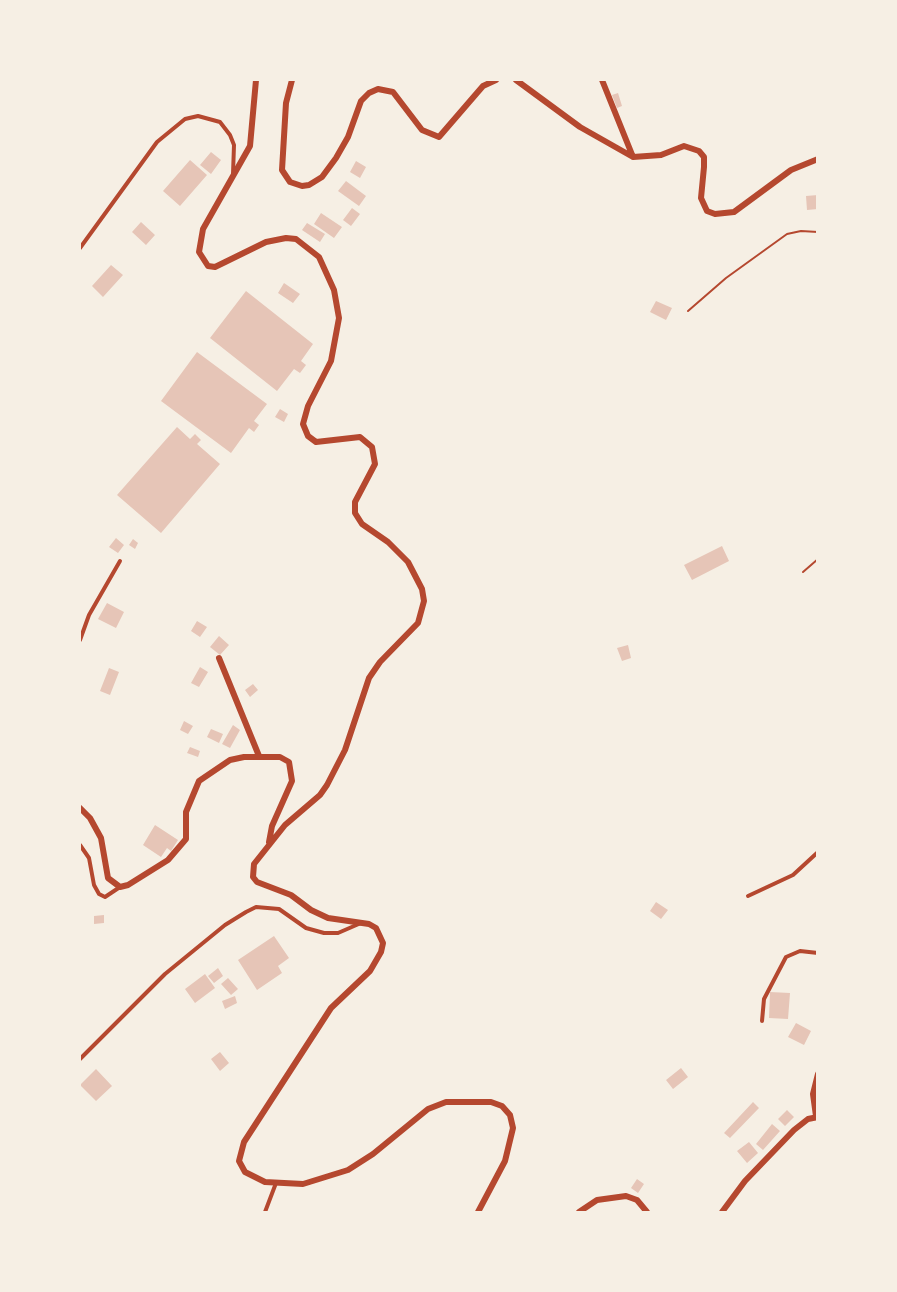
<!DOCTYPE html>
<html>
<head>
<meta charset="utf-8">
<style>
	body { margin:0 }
	#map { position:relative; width:897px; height:1292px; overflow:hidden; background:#f6efe4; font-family:Rubik,sans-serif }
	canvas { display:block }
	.frame { position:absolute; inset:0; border:81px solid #f6efe4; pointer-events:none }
</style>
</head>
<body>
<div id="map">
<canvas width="897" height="1292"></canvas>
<div class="frame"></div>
</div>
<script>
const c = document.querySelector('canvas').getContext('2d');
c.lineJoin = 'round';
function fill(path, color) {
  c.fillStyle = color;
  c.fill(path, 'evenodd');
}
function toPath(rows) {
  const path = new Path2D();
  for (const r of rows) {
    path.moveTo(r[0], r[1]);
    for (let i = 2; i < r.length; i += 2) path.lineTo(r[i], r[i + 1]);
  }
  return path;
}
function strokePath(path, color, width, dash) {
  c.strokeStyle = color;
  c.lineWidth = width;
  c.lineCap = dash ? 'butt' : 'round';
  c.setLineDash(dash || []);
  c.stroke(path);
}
fill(toPath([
	[618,93,622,106,617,108,612,95],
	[211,152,221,160,211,174,200,165],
	[190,160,207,175,180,206,163,191],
	[356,161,366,167,360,178,350,172],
	[346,181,366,196,359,206,338,191],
	[818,195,818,209,807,210,806,196],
	[352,208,360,214,351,226,343,220],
	[321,213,342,227,334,238,314,224],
	[141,222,155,235,146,245,132,232],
	[307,223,325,234,320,242,302,230],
	[111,265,123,275,103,297,92,286],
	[284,283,300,294,293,303,278,293],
	[246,291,313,344,301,361,306,365,300,373,294,369,277,391,210,338],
	[656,301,672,308,666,320,650,312],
	[197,352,267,404,254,421,259,425,254,432,249,428,231,453,161,401],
	[280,409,288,414,284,422,275,417],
	[177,427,190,439,195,434,201,440,197,444,220,464,161,533,117,495],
	[116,538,124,545,118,553,109,547],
	[133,539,138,543,135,549,129,545],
	[722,546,729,561,692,580,684,565],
	[107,603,124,612,116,628,98,619],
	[197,621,207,627,200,637,191,631],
	[219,636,229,645,220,655,210,647],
	[628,645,631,658,622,661,617,648],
	[200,667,208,672,199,687,191,683],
	[109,668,119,672,110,695,100,691],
	[253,684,258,690,250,697,245,690],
	[184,721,193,726,188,734,180,730],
	[233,725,240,730,230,748,222,744],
	[211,729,223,734,219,743,207,737],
	[190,747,200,751,198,757,187,753],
	[155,825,178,840,171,851,167,848,161,857,143,845],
	[656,902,668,910,661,919,650,911],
	[104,915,104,923,94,924,94,916],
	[274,936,289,958,278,966,282,973,257,990,238,960],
	[218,968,223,976,214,983,208,976],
	[205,974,215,988,195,1003,185,989],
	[228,978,238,989,231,995,221,984],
	[770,992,790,993,788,1019,769,1018],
	[235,996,237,1003,225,1009,222,1001],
	[796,1023,811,1031,804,1045,788,1037],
	[220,1052,229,1063,220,1071,211,1059],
	[681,1068,688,1077,673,1089,666,1080],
	[96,1069,112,1086,96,1101,80,1085],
	[753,1102,759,1108,730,1138,724,1133],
	[787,1110,794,1117,785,1126,778,1119],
	[772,1124,780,1131,763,1150,756,1144],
	[749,1142,758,1153,747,1163,737,1151],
	[637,1179,644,1184,638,1193,631,1188]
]), '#e6c5b7');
strokePath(toPath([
	[688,311,726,278,787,234,801,231,818,232],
	[803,572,818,559]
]), '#b5482f', 2);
strokePath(toPath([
	[80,248,157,142,185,119,198,116,220,122,230,135,234,145,233,174],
	[80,640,89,615,120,561],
	[80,845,89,858,94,885,99,894,105,897,120,887],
	[748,896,793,875,818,852],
	[762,1021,764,999,786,957,800,951,818,953],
	[80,1059,165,974,225,925,246,912,256,907,279,909,306,928,324,933,338,933,361,923],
	[265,1212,276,1183]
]), '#b5482f', 4);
strokePath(toPath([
	[256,80,250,146,203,229,199,252,208,266,215,267,266,242,286,238,296,239,319,257,334,290,339,318,331,361,308,406,303,424,308,436,316,442,360,437,372,447,375,464,355,502,355,513,362,524,388,542,408,562,422,589,424,601,418,623,380,662,369,678,345,750,327,785,320,795,285,825,254,864,253,877,257,882,291,895,311,910,328,918,369,924,376,928,383,943,381,952,370,971,331,1008,244,1142,239,1161,245,1172,265,1182,303,1184,348,1170,373,1154,428,1109,446,1102,491,1102,502,1106,510,1115,513,1128,505,1161,478,1212],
	[292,80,286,103,282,170,290,182,302,186,309,185,322,177,336,158,348,137,361,101,369,93,378,89,393,92,422,130,439,137,483,86,496,80],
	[516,80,580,127,633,157,661,155,684,146,699,151,704,157,704,167,701,198,707,211,715,214,734,212,791,170,818,159],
	[602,80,633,157],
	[219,658,259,756],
	[80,808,90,818,101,838,108,878,120,887,128,885,168,860,186,839,186,812,199,781,230,760,244,757,280,757,289,762,292,781,272,826,269,842],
	[816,1116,813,1094,818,1074],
	[579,1212,597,1200,626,1196,637,1200,647,1212],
	[722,1212,745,1181,794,1130,808,1119,818,1117]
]), '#b5482f', 6);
</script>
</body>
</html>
